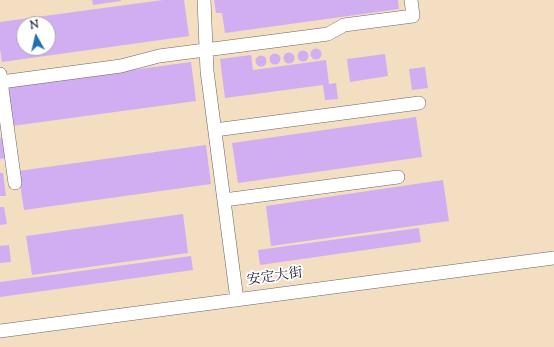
<!DOCTYPE html>
<html>
<head>
<meta charset="utf-8">
<style>
	body { margin:0 }
	#map { position:relative; width:554px; height:347px; overflow:hidden; background:#f3dec1; font-family:"Sorts Mill Goudy",serif }
	canvas { display:block }
	.north { position:absolute; left:16px; top:16px; width:40px; height:40px; box-sizing:border-box; background:#fff; border:1px solid #a7a7b1; border-radius:50%; rotate:352deg; font-size:11px; font-weight:700; line-height:16px; text-align:center; color:#22223b }
	.north::after { content:''; display:block; margin:auto; width:14px; height:18px; background:#1f6fb2; clip-path:polygon(50% 0,100% 100%,50% 72%,0 100%) }
</style>
</head>
<body>
<div id="map">
<canvas width="554" height="347"></canvas>
<div class="north">N</div>
</div>
<script>
const c = document.querySelector('canvas').getContext('2d');
c.lineJoin = 'round';
function fill(path, color) {
  c.fillStyle = color;
  c.fill(path, 'evenodd');
}
function toPath(rows) {
  const path = new Path2D();
  for (const r of rows) {
    if (r.length === 3) {
      path.moveTo(r[0] + r[2], r[1]);
      path.arc(r[0], r[1], r[2], 0, 2 * Math.PI);
      continue;
    }
    path.moveTo(r[0], r[1]);
    for (let i = 2; i < r.length; i += 2) path.lineTo(r[i], r[i + 1]);
  }
  return path;
}
function strokePath(path, color, width, dash) {
  c.strokeStyle = color;
  c.lineWidth = width;
  c.lineCap = dash ? 'butt' : 'round';
  c.setLineDash(dash || []);
  c.stroke(path);
}
function drawText(font, color, halo, rows, align = 'center') {
  c.font = font + ' "Sorts Mill Goudy","Noto Serif SC",serif';
  c.lineWidth = 3.5;
  c.setLineDash([]);
  c.textBaseline = 'middle';
  c.strokeStyle = halo;
  c.fillStyle = color;
  for (const [text, x, y, turn = 0] of rows) {
    c.save();
    c.translate(x, y);
    c.rotate((+turn || 0) * Math.PI / 180);
    c.textAlign = isNaN(turn) ? turn : align;
    if (halo) c.strokeText(text, 0, 0);
    c.fillText(text, 0, 0);
    c.restore();
  }
}
fill(toPath([
	[92,0,121,0,121,1,93,5],
	[163,0,184,0,189,36,2,62,0,49,0,22],
	[24,24,48,24,48,48,24,48],
	[214,0,398,0,399,9,225,33,222,13,216,13],
	[316,54,5.5],
	[303,56,5.5],
	[289,58,5.5],
	[275,59,5.5],
	[385,54,388,76,350,82,347,59],
	[251,55,253,70,326,60,329,84,336,83,338,99,325,100,323,85,225,98,220,59],
	[261,61,5.5],
	[191,62,196,101,12,126,7,87],
	[425,67,428,88,412,90,409,69],
	[416,117,422,157,238,183,232,143],
	[4,137,6,158,0,159,0,138],
	[206,145,211,184,24,210,18,171],
	[0,173,3,173,6,196,0,196],
	[443,180,449,221,271,246,266,206],
	[0,207,4,207,7,224,0,225],
	[183,214,188,253,32,275,26,236],
	[419,228,421,242,260,265,258,250],
	[9,245,11,262,0,263,0,246],
	[191,256,193,270,0,297,0,282]
]), '#d0aef1');
const minor = toPath([
	[204,0,207,71,237,300],
	[0,74,15,183],
	[1,82,121,66,159,56,328,34,344,25,413,16,411,0],
	[215,130,419,103],
	[224,200,398,177],
	[0,331,554,258]
]);
strokePath(minor, '#6b646a', 14);
strokePath(minor, '#fff', 13);
drawText('14px', '#22223b', '#fff', [
	["安定大街",275,278,-8]
]);
</script>
</body>
</html>
